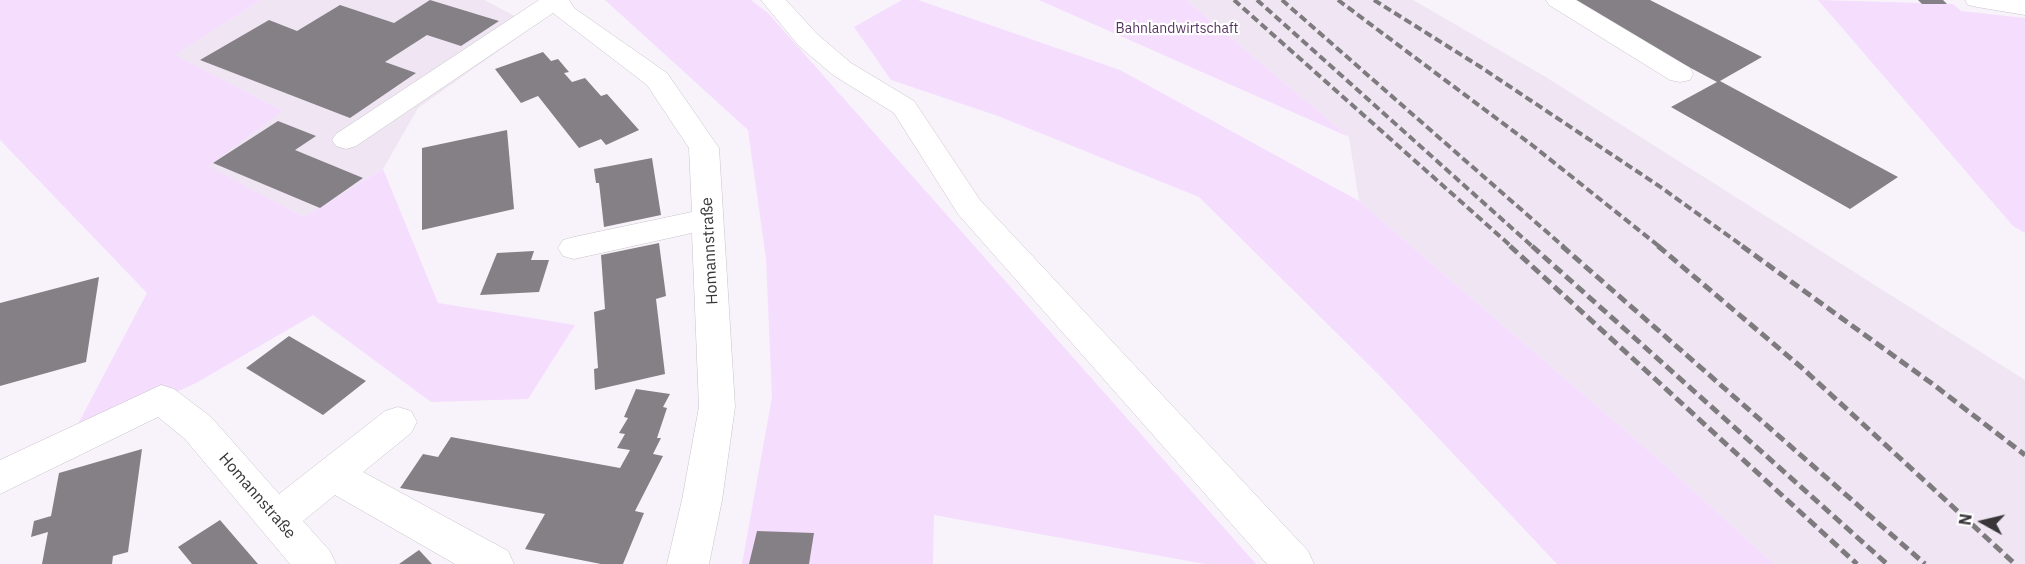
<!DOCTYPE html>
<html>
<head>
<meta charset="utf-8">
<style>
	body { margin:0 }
	#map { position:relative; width:2025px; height:564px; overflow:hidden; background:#f8f3fa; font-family:"IBM Plex Sans",sans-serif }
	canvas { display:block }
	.north { position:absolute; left:1953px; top:492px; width:60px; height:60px; -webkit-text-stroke:4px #fff; paint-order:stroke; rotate:278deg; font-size:16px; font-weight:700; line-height:24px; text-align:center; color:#383639 }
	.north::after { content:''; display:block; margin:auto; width:21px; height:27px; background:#383639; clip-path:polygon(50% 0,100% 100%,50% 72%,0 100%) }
</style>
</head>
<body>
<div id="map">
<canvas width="2025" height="564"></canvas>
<div class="north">N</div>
</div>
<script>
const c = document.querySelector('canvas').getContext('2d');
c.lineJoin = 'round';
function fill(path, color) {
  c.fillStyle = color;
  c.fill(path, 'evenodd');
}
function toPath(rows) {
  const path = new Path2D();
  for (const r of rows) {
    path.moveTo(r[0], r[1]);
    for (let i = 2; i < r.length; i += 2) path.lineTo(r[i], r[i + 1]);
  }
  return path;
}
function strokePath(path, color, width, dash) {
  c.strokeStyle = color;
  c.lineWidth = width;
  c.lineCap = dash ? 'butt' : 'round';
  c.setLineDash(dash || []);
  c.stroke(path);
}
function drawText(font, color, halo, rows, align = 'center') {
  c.font = font + ' "IBM Plex Sans",sans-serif';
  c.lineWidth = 4.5;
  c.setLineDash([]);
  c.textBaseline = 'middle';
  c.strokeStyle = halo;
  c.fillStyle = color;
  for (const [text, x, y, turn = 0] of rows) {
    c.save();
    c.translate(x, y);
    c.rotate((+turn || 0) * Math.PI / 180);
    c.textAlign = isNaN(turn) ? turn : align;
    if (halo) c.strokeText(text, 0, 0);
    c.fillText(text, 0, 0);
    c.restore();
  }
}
fill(toPath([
	[261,0,484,0,534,26,418,108,383,169,304,217,207,166,283,111,174,55],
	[1186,0,1413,0,1544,76,2025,380,2025,564,1774,564,1663,463,1359,201,1349,137]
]), '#efe5f3');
fill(toPath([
	[0,0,261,0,175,55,283,111,208,166,304,217,383,169,438,303,575,325,528,399,431,402,313,315,196,383,68,443,147,293,0,140],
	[605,0,751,0,768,13,1256,564,1205,564,934,515,933,564,742,564,772,397,766,259,748,130],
	[902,0,918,0,1120,70,1359,201,1663,463,1774,564,1557,564,1379,375,1199,197,998,116,891,80,854,27],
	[1039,0,1186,0,1349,137],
	[1818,0,1953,4,1961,11,2025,18,2025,233,2013,226]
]), '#f5ddfe');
fill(toPath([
	[430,0,499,21,461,46,427,35,385,62,416,73,350,118,200,60,269,20,297,31,340,5,394,23],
	[1570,0,1650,0,1762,57,1720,81,1898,177,1850,209,1671,107,1717,82,1567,2],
	[1918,0,1943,0,1947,4,1922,4],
	[543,52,551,61,558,59,569,72,564,73,572,82,585,78,601,96,607,94,639,130,606,145,601,139,579,148,538,96,521,103,495,69],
	[278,121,316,136,295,150,363,178,320,208,213,163],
	[507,130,514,209,422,230,422,148],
	[652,158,661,215,604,227,599,183,596,183,594,169],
	[659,243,666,296,656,299,665,374,595,390,594,369,598,368,594,312,605,309,601,255],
	[534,251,531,260,549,260,539,292,480,295,497,253],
	[99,277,86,362,0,386,0,303],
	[289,336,366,381,323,415,246,368],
	[636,389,670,394,663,407,667,408,657,438,661,438,653,454,663,456,635,511,644,513,623,564,601,564,525,549,545,514,400,488,423,454,438,457,451,437,620,468,630,450,617,448,625,434,619,433,628,418,624,417],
	[142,449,128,552,113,556,112,564,42,564,48,532,31,537,34,521,51,516,59,473],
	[220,520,258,564,192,564,178,547],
	[757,531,814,533,809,564,749,564],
	[419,550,432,564,399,564]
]), '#848086');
const minor = toPath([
	[539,0,569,0,574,8,667,73,719,148,735,407,722,500,709,564,667,564,682,500,699,407,692,233,574,259,563,256,558,248,563,240,574,237,692,212,689,148,647,85,553,13,356,146,346,149,336,146,332,140,336,134,539,0],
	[761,0,786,0,817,34,851,63,914,101,980,200,1308,551,1314,564,1267,564,958,214,894,113,833,75,799,46,761,0],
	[1546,0,1576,0,1690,68,1693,74,1690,80,1680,82,1670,80,1549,5,1546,0],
	[1965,0,2025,0,2025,15,1977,7,1968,5,1965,0],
	[161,385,174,389,211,417,279,494,385,411,398,407,411,411,417,422,411,433,363,472,508,551,514,564,455,564,335,495,303,521,330,551,336,564,290,564,185,439,158,417,0,494,0,460,161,385]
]);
strokePath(minor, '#c8c3c9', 1);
fill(minor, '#fff');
strokePath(toPath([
	[1234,0,1512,247],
	[1257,0,1533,247],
	[1282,0,1564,247],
	[1338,0,1532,145,1660,247],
	[1374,0,1479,66,1659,186,1744,247]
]), '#7e7b7f', 4, [8, 4]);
strokePath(toPath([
	[1510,246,1857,564],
	[1532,246,1887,564],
	[1562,246,1925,564],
	[1658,246,1801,367,2015,564],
	[1742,246,1934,385,2025,455]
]), '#7e7b7f', 5, [10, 5]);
drawText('14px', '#563562', '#fff', [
	["Bahnlandwirtschaft",1177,29]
]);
drawText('16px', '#383639', '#fff', [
	["Homannstraße",710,251,-93],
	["Homannstraße",257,496,49]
]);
</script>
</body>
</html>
